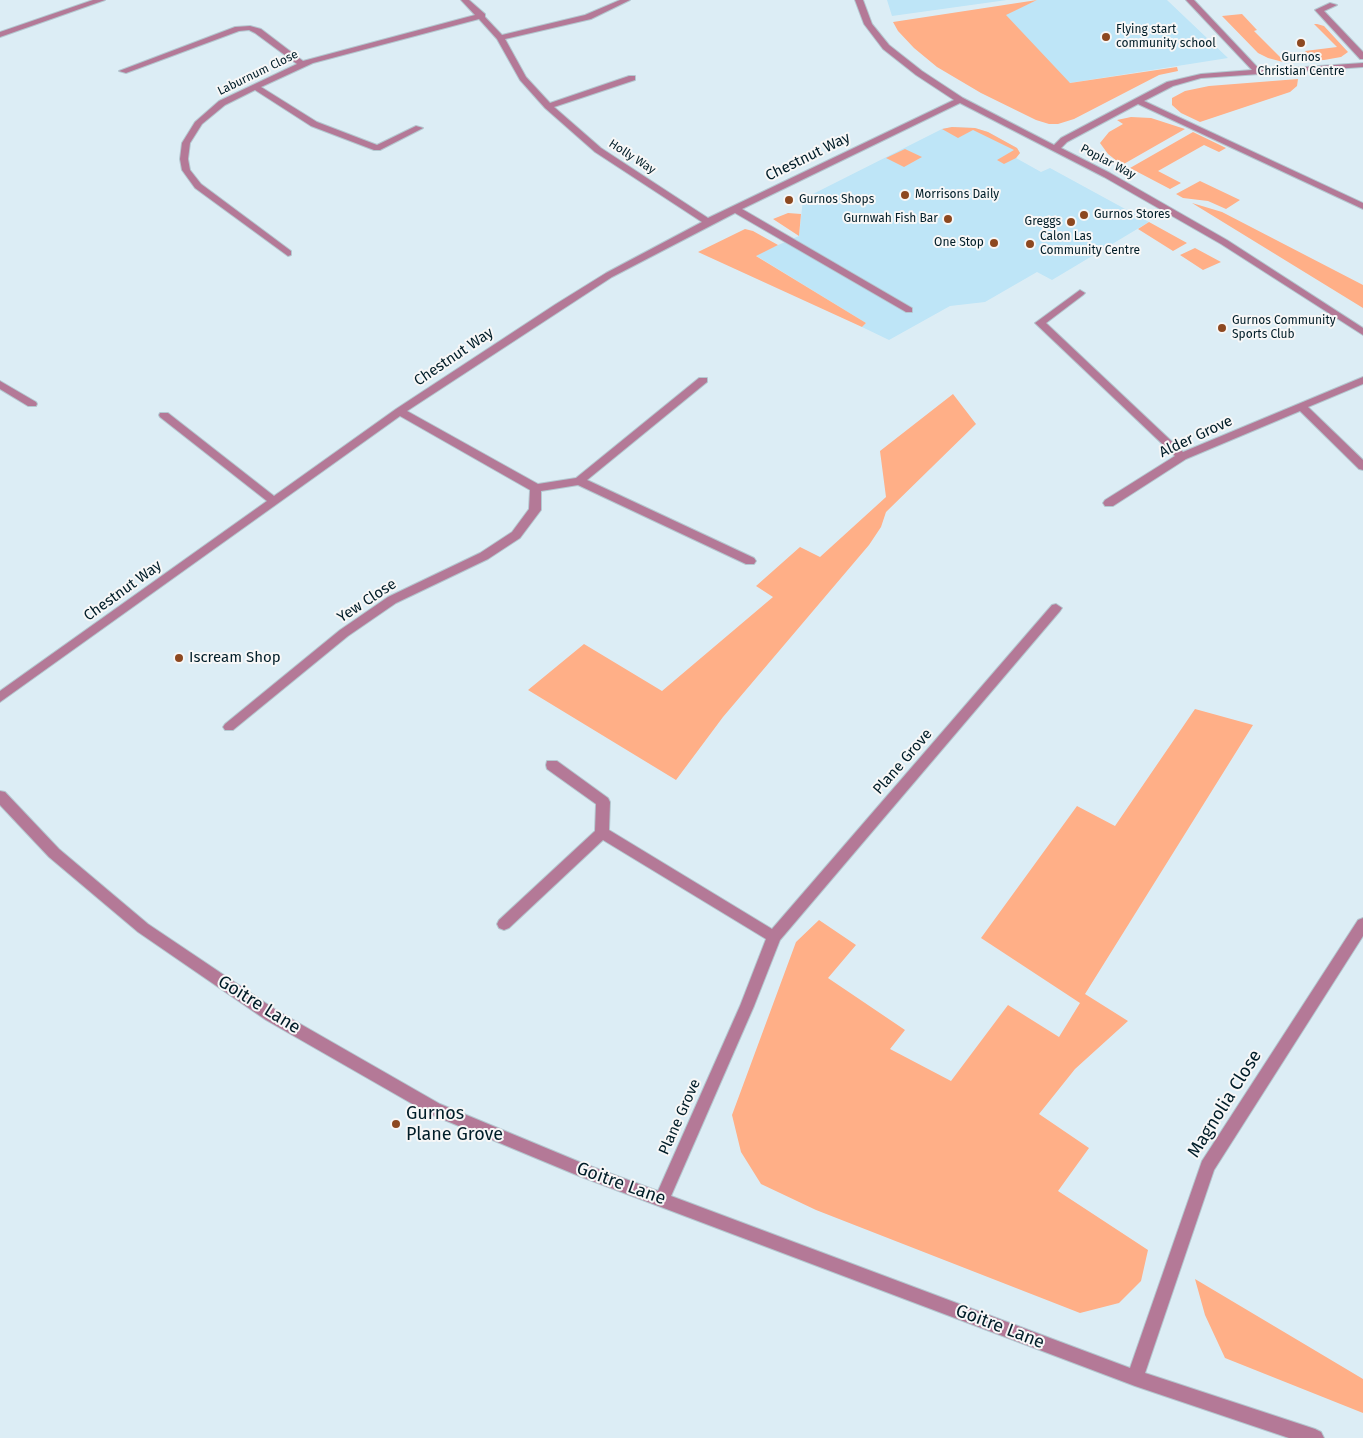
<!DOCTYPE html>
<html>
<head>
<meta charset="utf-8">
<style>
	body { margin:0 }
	canvas { display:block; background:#dcedf5 }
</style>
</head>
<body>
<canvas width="1363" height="1438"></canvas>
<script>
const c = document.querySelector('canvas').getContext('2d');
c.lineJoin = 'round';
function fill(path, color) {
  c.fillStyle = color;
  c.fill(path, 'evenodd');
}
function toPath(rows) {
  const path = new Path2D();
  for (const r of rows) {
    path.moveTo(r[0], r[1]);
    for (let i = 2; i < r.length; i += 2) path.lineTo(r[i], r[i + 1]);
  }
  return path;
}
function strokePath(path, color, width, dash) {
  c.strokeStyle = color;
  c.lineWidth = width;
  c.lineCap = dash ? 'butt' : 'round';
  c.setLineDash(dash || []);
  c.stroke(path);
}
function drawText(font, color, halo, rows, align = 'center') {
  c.font = font + ' "Fira Sans",sans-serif';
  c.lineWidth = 4;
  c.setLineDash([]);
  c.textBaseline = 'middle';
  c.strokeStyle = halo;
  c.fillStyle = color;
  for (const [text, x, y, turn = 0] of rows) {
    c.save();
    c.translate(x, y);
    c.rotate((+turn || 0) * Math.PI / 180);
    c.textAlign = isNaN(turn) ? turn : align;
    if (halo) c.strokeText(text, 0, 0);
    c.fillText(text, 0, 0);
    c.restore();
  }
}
fill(toPath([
	[887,0,1007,0,892,16],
	[1037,0,1167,0,1228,58,1006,93,1006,14],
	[952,127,975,128,988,132,1017,148,1020,153,1016,158,1041,172,1050,168,1149,222,1052,280,1037,272,985,302,950,306,889,340,862,327,866,323,755,255,799,236,803,199,942,129]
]), '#bee5f7');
fill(toPath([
	[1037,0,1006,15,1070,83,1177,67,1178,71,1159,75,1074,119,1058,124,1049,124,1036,120,981,93,937,67,914,48,898,31,893,22],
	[1242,14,1257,30,1254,31,1282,59,1310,56,1305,51,1337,47,1314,24,1317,24,1324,26,1348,52,1341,57,1324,60,1283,62,1268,58,1258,53,1222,16],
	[1298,79,1297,86,1290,92,1200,122,1181,113,1172,105,1172,98,1185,91,1209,86],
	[1131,117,1151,118,1185,129,1122,165,1108,154,1100,143,1109,132,1123,124,1117,120],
	[952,127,975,128,988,132,1017,148,1020,153,1016,158,1004,164,997,160,1014,150,973,130,958,138,942,129],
	[1193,132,1226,148,1219,152,1204,145,1158,171,1181,183,1170,189,1130,168],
	[905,149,922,157,904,167,886,158],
	[1200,181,1240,200,1226,209,1208,201,1183,198,1176,194],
	[1192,203,1222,212,1363,285,1363,308],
	[788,213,801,214,799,236,773,219],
	[1149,222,1187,243,1173,251,1138,229],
	[745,229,753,231,778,245,756,256,866,323,862,327,698,252],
	[1195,248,1221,262,1203,270,1180,255],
	[953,394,976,424,886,512,881,527,869,545,723,717,676,780,528,690,584,644,662,691,773,597,756,586,800,547,820,557,886,497,880,451],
	[1195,709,1253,725,1085,994,1128,1021,1075,1069,1039,1114,1089,1148,1058,1191,1148,1250,1141,1281,1119,1303,1080,1313,816,1210,761,1184,741,1152,732,1115,796,942,819,920,856,945,828,978,905,1030,890,1049,951,1081,1008,1005,1059,1037,1080,1003,981,938,1077,806,1115,826],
	[1195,1279,1363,1379,1363,1413,1225,1358,1205,1315]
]), '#ffaf87');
const minor = toPath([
	[93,0,105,0,0,37,0,32,93,0],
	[461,0,469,0,485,14,485,17,502,35,585,15,620,0,630,0,591,19,505,39,526,77,550,103,629,76,635,76,635,80,554,107,601,148,708,218,954,100,916,75,883,49,864,24,855,0,863,0,872,24,889,45,922,71,963,98,1054,145,1061,138,1167,82,1201,74,1252,70,1186,0,1194,0,1260,70,1363,63,1363,67,1201,78,1173,86,1144,101,1363,203,1363,209,1138,104,1067,142,1061,148,1110,173,1227,240,1363,328,1363,335,1221,244,1104,177,960,103,742,209,912,308,912,312,906,312,735,213,612,277,407,411,538,484,576,478,699,378,707,378,707,382,587,480,754,558,756,561,754,564,746,564,578,485,541,491,541,510,520,538,488,559,396,603,348,636,233,730,225,730,223,727,225,724,340,630,388,597,480,553,512,532,529,509,530,490,400,416,0,702,0,691,267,501,160,417,159,415,160,413,168,413,274,496,396,409,556,304,606,273,702,222,595,152,545,108,520,80,497,39,479,19,313,63,261,87,317,122,377,145,416,126,423,128,380,150,374,150,311,126,255,90,225,105,202,124,190,143,188,159,190,170,201,184,291,251,291,255,288,256,195,188,182,170,180,159,182,143,195,122,219,101,297,64,255,33,249,30,239,31,126,73,119,71,235,27,250,26,261,29,303,61,475,15,461,0],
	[1330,3,1337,5,1324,11,1363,52,1363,59,1360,59,1315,10,1330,3],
	[1080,290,1085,293,1083,295,1046,323,1183,452,1363,377,1363,384,1308,407,1363,460,1363,470,1359,469,1300,411,1186,459,1113,506,1105,506,1103,503,1105,500,1175,456,1035,323,1080,290],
	[0,381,36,402,37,404,36,406,28,406,0,389,0,381],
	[1056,604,1062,608,1060,611,780,940,754,1006,671,1196,1130,1368,1202,1161,1358,920,1363,918,1363,936,1214,1170,1145,1373,1315,1429,1321,1432,1324,1438,1289,1438,1135,1386,579,1176,430,1114,266,1020,138,932,49,857,0,805,0,791,5,792,59,849,148,924,276,1010,440,1104,582,1163,658,1191,740,1006,766,939,603,840,509,928,504,930,499,928,497,924,499,920,595,831,596,804,547,769,546,765,547,761,557,761,608,798,610,802,609,830,772,929,1052,605,1056,604]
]);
strokePath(minor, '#b4c8d0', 2);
fill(minor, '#b47997');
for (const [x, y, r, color] of [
	[1106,37,5,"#8d4820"],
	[1301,43,5,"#8d4820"],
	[905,195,5,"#8d4820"],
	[789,200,5,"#8d4820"],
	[1084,215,5,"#8d4820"],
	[948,219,5,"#8d4820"],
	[1071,222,5,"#8d4820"],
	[994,243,5,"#8d4820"],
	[1030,244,5,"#8d4820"],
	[1222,328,5,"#8d4820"],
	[179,658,5,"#8d4820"],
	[396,1124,5,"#8d4820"]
]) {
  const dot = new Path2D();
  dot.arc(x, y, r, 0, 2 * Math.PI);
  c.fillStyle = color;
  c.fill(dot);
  strokePath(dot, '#f7f7f7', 2);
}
drawText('12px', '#001d28', '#f7f7f7', [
	["Flying start",1116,30],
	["community school",1116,44],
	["Gurnos",1301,58,"center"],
	["Christian Centre",1301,72,"center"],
	["Morrisons Daily",915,195],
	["Gurnos Shops",799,200],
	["Gurnos Stores",1094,215],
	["Gurnwah Fish Bar",938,219,"right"],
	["Greggs",1061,222,"right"],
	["Calon Las",1040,237],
	["Community Centre",1040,251],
	["One Stop",984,243,"right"],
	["Gurnos Community",1232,321],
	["Sports Club",1232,335]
], 'left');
drawText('12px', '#001d28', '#f7f7f7', [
	["Laburnum Close",258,73,-26],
	["Holly Way",632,157,33],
	["Poplar Way",1108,162,28]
]);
drawText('15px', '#001d28', '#f7f7f7', [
	["Chestnut Way",808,157,-26],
	["Chestnut Way",454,357,-34],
	["Alder Grove",1196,437,-25],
	["Chestnut Way",123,591,-36],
	["Yew Close",367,601,-33],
	["Plane Grove",903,762,-49],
	["Plane Grove",680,1117,-66]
]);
drawText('15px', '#001d28', '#f7f7f7', [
	["Iscream Shop",189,658]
], 'left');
drawText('18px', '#001d28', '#f7f7f7', [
	["Goitre Lane",259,1005,32],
	["Magnolia Close",1225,1104,-58],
	["Goitre Lane",621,1184,20],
	["Goitre Lane",1000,1327,21]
]);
drawText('18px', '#001d28', '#f7f7f7', [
	["Gurnos",406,1114],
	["Plane Grove",406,1135]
], 'left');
</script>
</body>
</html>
